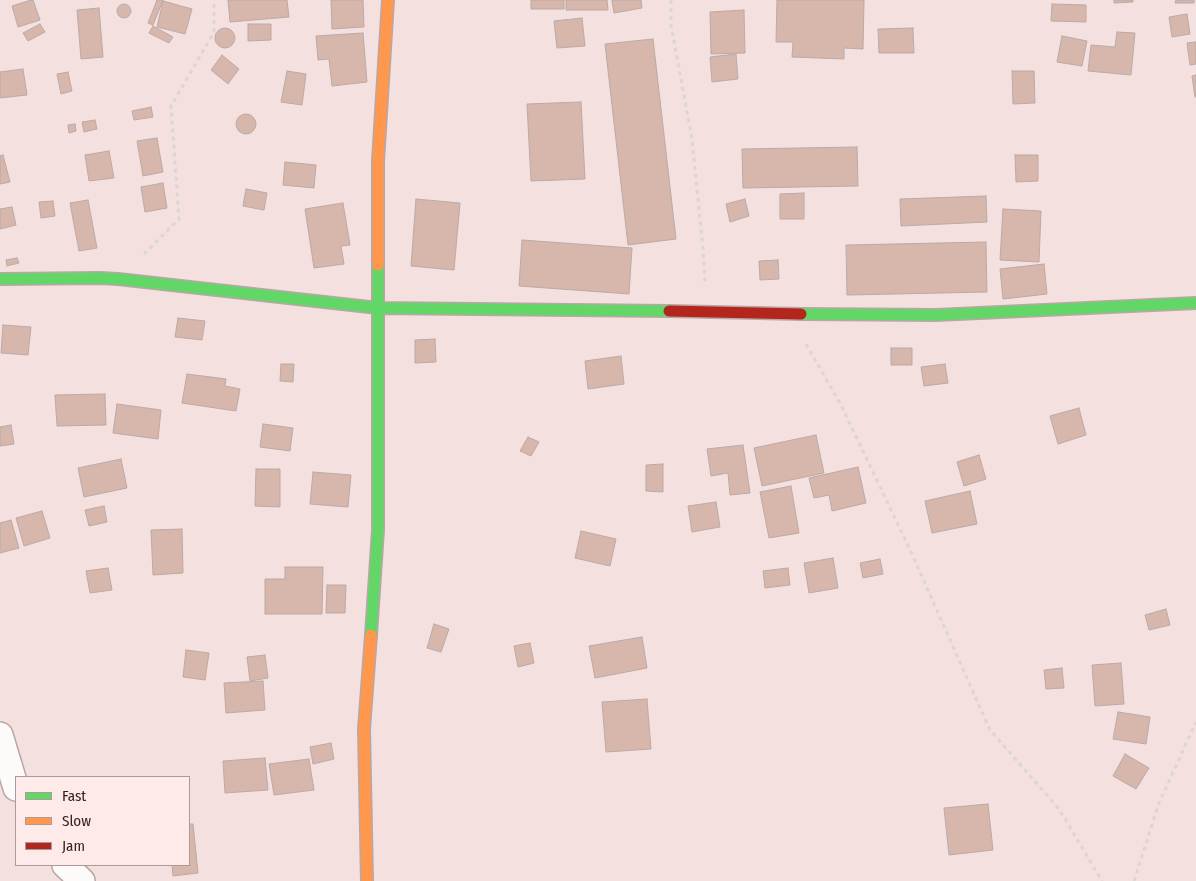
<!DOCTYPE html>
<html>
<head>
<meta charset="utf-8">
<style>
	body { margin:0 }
	#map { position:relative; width:1196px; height:881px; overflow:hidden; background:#f4e0de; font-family:"Fira Sans Condensed",sans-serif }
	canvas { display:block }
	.legend { position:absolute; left:15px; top:776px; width:175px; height:90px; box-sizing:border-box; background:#fdeae9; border:1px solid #ac9a99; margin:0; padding:6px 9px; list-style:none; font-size:15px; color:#332322 }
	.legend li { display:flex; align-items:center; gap:10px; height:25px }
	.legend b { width:25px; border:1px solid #ac9a99 }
</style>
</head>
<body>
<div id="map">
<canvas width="1196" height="881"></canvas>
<ul class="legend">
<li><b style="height:6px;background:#63d668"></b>Fast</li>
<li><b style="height:6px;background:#ff974d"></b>Slow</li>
<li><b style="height:6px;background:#b3261e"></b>Jam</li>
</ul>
</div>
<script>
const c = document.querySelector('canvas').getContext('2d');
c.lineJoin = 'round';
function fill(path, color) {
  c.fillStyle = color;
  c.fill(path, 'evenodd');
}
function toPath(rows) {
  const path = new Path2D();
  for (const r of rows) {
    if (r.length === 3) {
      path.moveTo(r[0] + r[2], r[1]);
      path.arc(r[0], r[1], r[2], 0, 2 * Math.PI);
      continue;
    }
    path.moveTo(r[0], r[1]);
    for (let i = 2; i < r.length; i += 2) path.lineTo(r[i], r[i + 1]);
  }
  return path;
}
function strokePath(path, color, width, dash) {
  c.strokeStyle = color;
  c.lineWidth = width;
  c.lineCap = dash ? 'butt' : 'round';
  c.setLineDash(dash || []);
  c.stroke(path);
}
const building = toPath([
	[31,0,33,0,40,20,18,27,12,6,31,0],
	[157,0,163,0,153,25,148,23,157,0],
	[228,0,287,0,289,17,230,22,228,0],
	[331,0,363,0,364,27,332,29,331,0],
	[531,0,564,0,564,9,531,9,531,0],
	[566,0,607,0,608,10,566,10,566,0],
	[612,0,641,0,642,8,614,13,612,0],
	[777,0,864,0,863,49,844,48,844,59,792,57,793,42,776,42,777,0],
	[1114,0,1133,0,1133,2,1114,3,1114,0],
	[1176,0,1194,0,1194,3,1175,3,1176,0],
	[163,1,192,9,185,34,157,27,163,1],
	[124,11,7],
	[1052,4,1086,5,1086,22,1051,21,1052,4],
	[99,8,103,57,81,59,77,10,99,8],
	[744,10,745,53,711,54,710,12,744,10],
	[1187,14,1190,34,1172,37,1169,17,1187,14],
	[582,18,585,46,557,48,554,21,582,18],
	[40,24,45,32,28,41,23,33,40,24],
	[248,24,271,24,271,40,248,41,248,24],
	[153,26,173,37,169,43,149,33,153,26],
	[225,38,10],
	[913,28,914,53,879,53,878,29,913,28],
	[1117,32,1135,33,1131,75,1088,71,1091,45,1115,47,1117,32],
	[363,33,367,82,332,86,329,59,318,60,316,36,363,33],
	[1062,36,1087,41,1082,66,1057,62,1062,36],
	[653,39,676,239,628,245,605,44,653,39],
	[1196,42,1196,64,1190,65,1187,43,1196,42],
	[736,54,738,79,712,82,710,57,736,54],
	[222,55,239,69,228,84,211,70,222,55],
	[23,69,27,95,0,98,0,72,23,69],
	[287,71,306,74,302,105,281,102,287,71],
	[1012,71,1034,71,1035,103,1013,104,1012,71],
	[68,72,72,91,61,94,57,74,68,72],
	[1196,75,1196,97,1195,97,1192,76,1196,75],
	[581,102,585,179,531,181,527,104,581,102],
	[151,107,153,117,134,120,132,111,151,107],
	[246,124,10],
	[95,120,97,129,84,132,82,122,95,120],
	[75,124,76,131,69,133,68,125,75,124],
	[157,138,163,172,143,176,137,141,157,138],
	[857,147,858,186,743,188,742,149,857,147],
	[109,151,114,178,89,181,85,155,109,151],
	[3,155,10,182,0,184,0,156,3,155],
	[1015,155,1038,155,1038,181,1016,182,1015,155],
	[285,162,316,165,314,188,283,185,285,162],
	[163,183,167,208,145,212,141,187,163,183],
	[246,189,267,193,264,210,243,206,246,189],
	[804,193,804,219,780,219,780,194,804,193],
	[986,196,987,222,901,226,900,199,986,196],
	[416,199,460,203,454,270,411,266,416,199],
	[745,199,749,216,730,222,726,204,745,199],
	[88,200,97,248,79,251,70,203,88,200],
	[53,201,55,216,41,218,39,202,53,201],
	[343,203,350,245,341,246,344,264,314,268,305,209,343,203],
	[12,207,16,225,0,229,0,209,12,207],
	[1003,209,1041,211,1039,262,1000,260,1003,209],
	[522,240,632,248,629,294,519,286,522,240],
	[986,242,987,292,847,295,846,245,986,242],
	[17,258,19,263,7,266,6,260,17,258],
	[778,260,779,279,760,280,759,261,778,260],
	[1044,264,1047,294,1003,299,1000,269,1044,264],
	[178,318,205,321,202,340,175,337,178,318],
	[3,325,31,327,28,355,1,353,3,325],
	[435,339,436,362,415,363,415,340,435,339],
	[891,348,912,348,912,365,891,365,891,348],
	[621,356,624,384,588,389,585,361,621,356],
	[281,364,294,364,293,382,280,381,281,364],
	[945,364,948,383,924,386,921,367,945,364],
	[187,374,226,379,225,386,240,389,236,411,182,403,187,374],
	[105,394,106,425,57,426,55,395,105,394],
	[117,404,161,410,158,439,113,433,117,404],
	[1079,408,1086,435,1058,444,1050,416,1079,408],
	[263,424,293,428,290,451,260,447,263,424],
	[11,425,14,444,0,446,0,427,11,425],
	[816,435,824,473,762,486,754,448,816,435],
	[528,437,539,442,531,456,520,451,528,437],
	[743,445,750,493,730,495,728,473,711,476,707,449,743,445],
	[979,455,986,479,964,486,957,462,979,455],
	[121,459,127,488,84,497,78,468,121,459],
	[663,464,663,492,646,491,646,465,663,464],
	[858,467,866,503,832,511,829,495,814,498,809,478,858,467],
	[256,469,280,469,280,507,255,506,256,469],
	[313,472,351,475,348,507,310,504,313,472],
	[791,486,799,533,769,538,760,492,791,486],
	[970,491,977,524,932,533,925,501,970,491],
	[716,502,720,527,692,532,688,506,716,502],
	[104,506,107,522,89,526,85,510,104,506],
	[42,511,50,538,24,546,16,518,42,511],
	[11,520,19,548,0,553,0,523,11,520],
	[182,529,183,573,153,575,151,530,182,529],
	[581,531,616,539,610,566,575,558,581,531],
	[833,558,838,588,809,593,804,563,833,558],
	[880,559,883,574,863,578,860,563,880,559],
	[285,567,323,567,322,614,265,614,265,579,285,579,285,567],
	[108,568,112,590,90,593,86,571,108,568],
	[788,568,790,585,765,588,763,571,788,568],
	[327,585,346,585,345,613,326,613,327,585],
	[1166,609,1170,625,1149,630,1145,615,1166,609],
	[434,624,449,629,441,652,427,648,434,624],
	[642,637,647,668,595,678,589,646,642,637],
	[530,643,534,663,518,667,514,646,530,643],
	[186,650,209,653,205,680,183,677,186,650],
	[265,655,268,678,250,681,247,657,265,655],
	[1121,663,1124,704,1095,706,1092,665,1121,663],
	[1062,668,1064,688,1046,689,1044,670,1062,668],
	[263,681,265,710,226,713,224,683,263,681],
	[647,699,651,749,606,752,602,702,647,699],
	[1118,712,1150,717,1146,744,1113,739,1118,712],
	[331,743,334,759,313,764,310,747,331,743],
	[1125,754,1149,768,1136,789,1113,776,1125,754],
	[265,758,268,790,225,793,223,761,265,758],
	[309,759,314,790,274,795,269,764,309,759],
	[988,804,993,850,949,855,944,808,988,804],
	[189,824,193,824,198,873,173,876,172,865,189,865,189,824]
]);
fill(building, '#d7b6ab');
strokePath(building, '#baaaa7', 1);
const street = toPath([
	[0,735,16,788],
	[65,865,82,881]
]);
const fast = toPath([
	[0,279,100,278,118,279,378,308,669,311],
	[801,314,936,315,1196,303],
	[371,635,378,530,378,265]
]);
const slow = toPath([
	[378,265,378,161,388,0],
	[367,881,364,729,371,635]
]);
const jam = toPath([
	[669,311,801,314]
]);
strokePath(street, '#b8a7a6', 28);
strokePath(fast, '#b8a7a6', 14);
strokePath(slow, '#b8a7a6', 14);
strokePath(jam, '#b8a7a6', 14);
strokePath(toPath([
	[671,0,671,25,692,139,703,249,705,283],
	[144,254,179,219,171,106,214,32,214,0],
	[806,344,842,407,912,554,990,730,1059,809,1102,881],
	[1134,881,1159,803,1196,722]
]), '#dbd6d6', 3, [4, 4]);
strokePath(street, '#fdfafa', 25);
strokePath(fast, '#63d668', 11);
strokePath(slow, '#ff974d', 11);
strokePath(jam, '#b3261e', 11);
</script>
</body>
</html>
